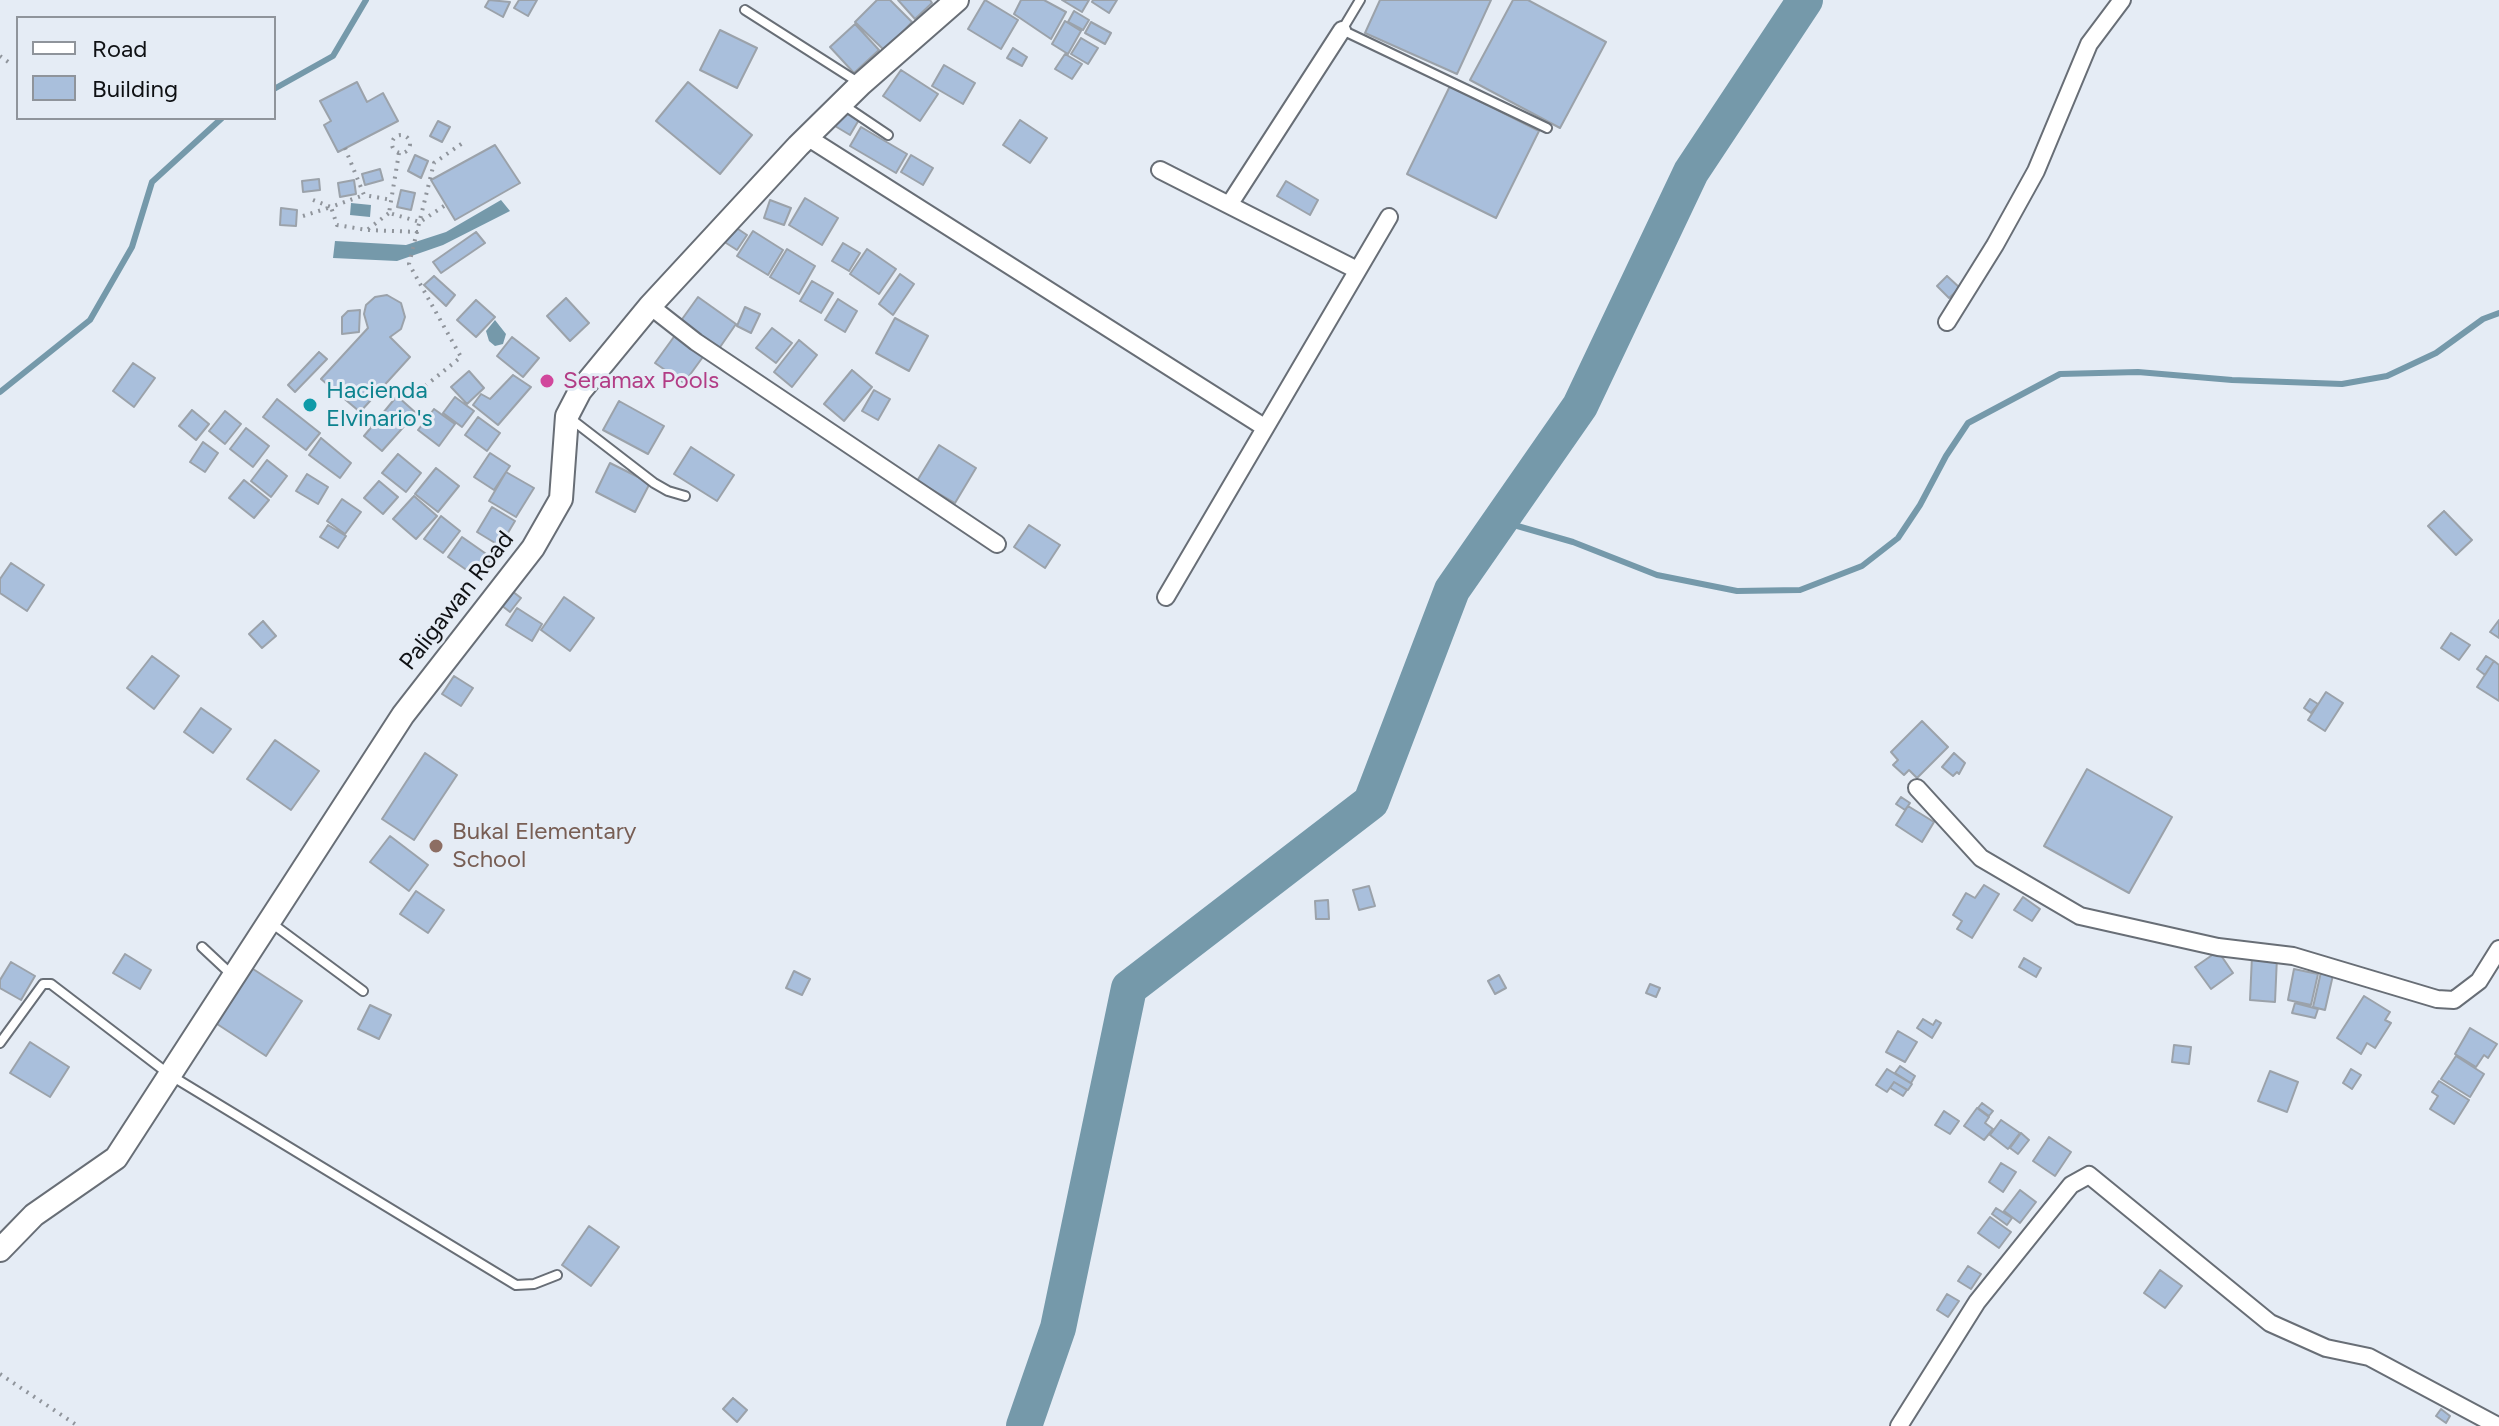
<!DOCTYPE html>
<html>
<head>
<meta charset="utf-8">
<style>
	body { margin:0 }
	#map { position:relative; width:2499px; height:1426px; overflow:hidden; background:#e5ecf5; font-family:Figtree,sans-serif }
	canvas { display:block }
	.legend { position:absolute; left:16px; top:16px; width:260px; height:104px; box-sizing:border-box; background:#e5ecf5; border:2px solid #8f949b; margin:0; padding:10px 14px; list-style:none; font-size:24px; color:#0f1114 }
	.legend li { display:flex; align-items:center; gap:16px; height:40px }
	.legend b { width:40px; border:2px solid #8f949b }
</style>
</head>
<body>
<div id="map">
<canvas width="2499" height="1426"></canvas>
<ul class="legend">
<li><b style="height:10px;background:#fff"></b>Road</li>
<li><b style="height:22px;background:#a9bfdc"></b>Building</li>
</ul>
</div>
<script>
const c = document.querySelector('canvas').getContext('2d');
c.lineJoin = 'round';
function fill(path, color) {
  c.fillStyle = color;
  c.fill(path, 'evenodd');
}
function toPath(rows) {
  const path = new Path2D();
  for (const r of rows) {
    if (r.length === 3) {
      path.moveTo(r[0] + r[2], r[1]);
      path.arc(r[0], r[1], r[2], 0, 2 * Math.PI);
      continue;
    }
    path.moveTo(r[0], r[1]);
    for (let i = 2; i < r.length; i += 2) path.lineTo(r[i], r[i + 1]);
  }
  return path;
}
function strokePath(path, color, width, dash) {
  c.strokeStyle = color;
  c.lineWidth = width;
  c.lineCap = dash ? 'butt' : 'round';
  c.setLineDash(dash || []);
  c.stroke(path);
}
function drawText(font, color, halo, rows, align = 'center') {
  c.font = font + ' Figtree,sans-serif';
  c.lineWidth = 6;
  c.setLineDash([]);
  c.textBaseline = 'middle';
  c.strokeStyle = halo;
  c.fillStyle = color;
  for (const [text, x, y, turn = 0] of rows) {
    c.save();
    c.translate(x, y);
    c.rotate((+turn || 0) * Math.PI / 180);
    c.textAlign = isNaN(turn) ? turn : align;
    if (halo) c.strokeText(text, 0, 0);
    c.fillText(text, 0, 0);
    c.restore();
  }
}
fill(toPath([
	[501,200,510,211,443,245,397,261,333,258,335,241,406,245,446,232],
	[351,203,371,205,370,217,350,215],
	[495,320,506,334,503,344,495,346,489,341,486,331]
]), '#7599aa');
strokePath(toPath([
	[274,89,333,56,366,0],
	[0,392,90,320,132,247,152,182,222,118],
	[1500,521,1573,542,1657,575,1737,591,1800,590,1862,566,1898,538,1920,505,1946,456,1968,423,2060,374,2138,372,2232,380,2342,384,2387,376,2436,353,2483,319,2499,313]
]), '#7599aa', 6);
strokePath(toPath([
	[1024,1426,1058,1328,1129,988,1371,802,1452,590,1580,406,1691,172,1805,0]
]), '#7599aa', 36);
const building = toPath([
	[489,0,510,2,503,17,485,7,489,0],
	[519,0,537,0,528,16,514,8,519,0],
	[877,0,890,0,912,22,885,51,855,22,877,0],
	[898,0,930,0,932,3,915,19,898,0],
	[985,0,1018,20,1001,49,968,29,985,0],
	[1021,0,1044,0,1066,12,1051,39,1014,14,1021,0],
	[1062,0,1089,0,1082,12,1062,0],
	[1093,0,1117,0,1109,13,1092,2,1093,0],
	[1380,0,1491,0,1457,74,1365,33,1380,0],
	[1513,0,1528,0,1606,42,1560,128,1470,80,1513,0],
	[1074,11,1089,20,1083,30,1068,22,1074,11],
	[1065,21,1081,31,1068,54,1052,44,1065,21],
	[1091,22,1111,33,1105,44,1085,33,1091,22],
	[855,24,879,50,854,73,830,47,855,24],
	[720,30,757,48,737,88,700,70,720,30],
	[1081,38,1098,48,1088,64,1071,54,1081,38],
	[1013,48,1027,57,1022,66,1007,58,1013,48],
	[1065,54,1082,64,1072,79,1055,69,1065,54],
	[944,65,975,83,963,104,932,86,944,65],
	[901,70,938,94,920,121,883,96,901,70],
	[357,82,367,102,383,93,398,121,338,152,324,125,331,121,320,101,357,82],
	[688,82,752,135,720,174,656,121,688,82],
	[1450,86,1539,131,1496,218,1407,174,1450,86],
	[840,106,860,118,850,135,830,123,840,106],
	[1020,120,1047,138,1030,163,1003,145,1020,120],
	[438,121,450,127,442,142,430,136,438,121],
	[861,127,907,154,896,173,850,146,861,127],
	[495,145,520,183,455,220,431,180,495,145],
	[415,155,428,161,421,178,408,171,415,155],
	[911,155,933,168,923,185,901,172,911,155],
	[380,169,383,180,365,185,362,174,380,169],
	[319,179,320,190,303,192,302,181,319,179],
	[354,180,356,194,340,197,338,183,354,180],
	[1286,181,1318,200,1310,215,1277,196,1286,181],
	[401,190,415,193,411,210,397,207,401,190],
	[805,198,838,218,822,245,789,225,805,198],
	[770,200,791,208,784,225,764,218,770,200],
	[281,208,297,210,296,226,280,225,281,208],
	[732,225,747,235,737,250,723,241,732,225],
	[753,231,783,250,768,275,737,256,753,231],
	[476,232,485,243,441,273,433,262,476,232],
	[843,243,860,253,849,271,832,261,843,243],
	[787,249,815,266,799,294,770,277,787,249],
	[867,249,896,269,879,294,850,274,867,249],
	[900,274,914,284,893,315,879,304,900,274],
	[434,276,455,295,446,306,424,285,434,276],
	[1947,276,1960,288,1949,298,1937,286,1947,276],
	[812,281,833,293,821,313,800,301,812,281],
	[387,295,401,303,405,317,401,329,390,337,410,357,360,412,321,379,368,328,364,314,366,305,375,297,387,295],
	[698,297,736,324,718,350,680,322,698,297],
	[566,298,589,323,570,341,547,316,566,298],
	[838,299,857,311,845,332,825,320,838,299],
	[476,300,495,317,476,337,457,320,476,300],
	[745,307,760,314,751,333,737,326,745,307],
	[360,310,359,332,342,334,342,317,348,311,360,310],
	[895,318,928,336,909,371,876,353,895,318],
	[772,328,792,343,776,363,756,348,772,328],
	[676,334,705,354,684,383,655,363,676,334],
	[512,337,539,358,523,377,497,356,512,337],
	[799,340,817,355,792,387,774,372,799,340],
	[319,352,327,359,295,392,288,385,319,352],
	[133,363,155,378,134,407,113,391,133,363],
	[852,370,872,387,844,421,824,404,852,370],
	[469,371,484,388,467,404,451,387,469,371],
	[513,375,531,387,498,425,473,405,481,394,490,399,513,375],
	[874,390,890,399,878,420,862,411,874,390],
	[397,396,416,413,382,451,364,436,397,396],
	[455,397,474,411,462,427,443,413,455,397],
	[277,399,320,433,306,450,263,417,277,399],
	[619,401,664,426,648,454,603,430,619,401],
	[434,409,455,424,439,446,418,430,434,409],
	[192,410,209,424,196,440,179,426,192,410],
	[225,411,241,424,225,444,209,431,225,411],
	[478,417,500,433,487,451,465,435,478,417],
	[246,428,269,446,253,467,230,449,246,428],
	[321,438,351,463,340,478,309,455,321,438],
	[203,442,218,453,205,472,190,462,203,442],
	[939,445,976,468,955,503,917,481,939,445],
	[691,447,734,475,717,501,674,474,691,447],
	[490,453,510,466,494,490,474,477,490,453],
	[398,454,421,473,406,492,382,473,398,454],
	[267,460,287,476,271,497,251,481,267,460],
	[610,463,650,483,635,512,596,492,610,463],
	[436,468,459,486,438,512,415,494,436,468],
	[506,472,534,488,516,517,489,501,506,472],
	[307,474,328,487,318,504,296,491,307,474],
	[244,480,269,500,254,518,229,498,244,480],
	[379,481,398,497,383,514,364,498,379,481],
	[414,496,437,516,416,539,393,519,414,496],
	[342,499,361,512,345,534,327,521,342,499],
	[492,507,515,521,500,546,477,532,492,507],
	[2444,511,2472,540,2456,555,2428,526,2444,511],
	[441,516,460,531,443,553,424,539,441,516],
	[328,525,346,536,338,548,320,537,328,525],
	[1029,525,1060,545,1045,568,1014,547,1029,525],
	[462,537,492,558,478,578,448,557,462,537],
	[11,563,44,585,27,611,0,593,0,579,11,563],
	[512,591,521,598,510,612,501,605,512,591],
	[564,597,594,618,570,651,541,630,564,597],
	[517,608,542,624,532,641,506,625,517,608],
	[2499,620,2499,638,2490,632,2499,620],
	[263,621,276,636,262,648,249,634,263,621],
	[2451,633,2470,645,2459,660,2441,648,2451,633],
	[152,656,179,676,154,709,127,688,152,656],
	[2486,656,2494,661,2485,675,2477,669,2486,656],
	[2494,661,2499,665,2499,701,2477,687,2494,661],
	[454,676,473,688,461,706,442,694,454,676],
	[2326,692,2343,703,2325,731,2308,720,2326,692],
	[2310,699,2318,704,2311,713,2304,708,2310,699],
	[201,708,231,729,213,753,184,732,201,708],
	[1922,721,1948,747,1917,778,1909,770,1904,775,1893,765,1898,760,1891,752,1922,721],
	[275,740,319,771,291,810,247,779,275,740],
	[425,753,457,775,414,840,382,819,425,753],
	[1954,753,1965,763,1959,774,1957,772,1953,776,1942,767,1954,753],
	[2087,769,2172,817,2129,893,2044,846,2087,769],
	[1901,797,1910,803,1905,810,1896,804,1901,797],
	[1908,806,1934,822,1922,842,1896,825,1908,806],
	[390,836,428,865,409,891,370,862,390,836],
	[1984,885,1999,894,1972,938,1957,929,1962,921,1953,915,1966,893,1975,898,1984,885],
	[1369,886,1375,906,1359,910,1353,890,1369,886],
	[416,891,444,910,428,933,400,914,416,891],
	[2023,897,2040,909,2032,921,2014,910,2023,897],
	[1328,900,1329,919,1316,919,1315,901,1328,900],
	[2218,951,2233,973,2211,989,2195,967,2218,951],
	[125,954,151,970,140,989,113,973,125,954],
	[2252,956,2277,957,2275,1002,2250,1000,2252,956],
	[2024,958,2041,968,2036,977,2019,967,2024,958],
	[11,962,35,976,21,1000,0,988,0,980,11,962],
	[250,967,302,1001,266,1056,214,1022,250,967],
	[2294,969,2318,974,2311,1005,2288,1000,2294,969],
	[794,971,810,979,802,995,786,988,794,971],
	[2321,972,2333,975,2325,1010,2313,1007,2321,972],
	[1499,975,1506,988,1495,994,1488,981,1499,975],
	[1650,984,1660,988,1656,997,1646,993,1650,984],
	[2364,996,2390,1012,2385,1020,2391,1023,2375,1048,2367,1043,2361,1054,2337,1038,2364,996],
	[2295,1003,2318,1009,2315,1018,2292,1013,2295,1003],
	[370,1005,391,1015,379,1039,358,1029,370,1005],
	[1923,1019,1933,1025,1936,1020,1941,1023,1932,1038,1917,1028,1923,1019],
	[2470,1028,2497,1044,2488,1058,2484,1055,2476,1067,2455,1054,2470,1028],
	[1898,1031,1917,1042,1905,1062,1886,1052,1898,1031],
	[30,1042,69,1067,50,1097,10,1073,30,1042],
	[2174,1045,2191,1047,2189,1064,2172,1062,2174,1045],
	[2456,1056,2484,1074,2470,1097,2441,1079,2456,1056],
	[1900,1066,1915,1076,1911,1083,1895,1073,1900,1066],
	[1887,1069,1912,1084,1908,1090,1894,1082,1887,1092,1876,1085,1887,1069],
	[2351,1069,2361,1075,2352,1089,2343,1083,2351,1069],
	[2270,1071,2298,1082,2287,1112,2258,1101,2270,1071],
	[2439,1081,2469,1100,2454,1124,2430,1109,2438,1096,2432,1092,2439,1081],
	[1894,1082,1907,1090,1903,1096,1890,1088,1894,1082],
	[1982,1103,1993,1111,1989,1116,1978,1108,1982,1103],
	[1977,1108,1989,1117,1985,1123,1993,1129,1984,1140,1964,1126,1977,1108],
	[1944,1111,1959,1121,1950,1134,1935,1125,1944,1111],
	[2001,1120,2020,1133,2008,1149,1990,1135,2001,1120],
	[2021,1133,2029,1140,2018,1154,2010,1148,2021,1133],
	[2049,1137,2071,1152,2055,1176,2033,1161,2049,1137],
	[2001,1163,2016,1172,2003,1192,1989,1182,2001,1163],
	[2020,1190,2036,1202,2020,1223,2004,1211,2020,1190],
	[1996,1208,2012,1218,2007,1225,1992,1214,1996,1208],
	[1990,1217,2011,1232,1999,1248,1978,1233,1990,1217],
	[589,1226,619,1247,591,1286,562,1265,589,1226],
	[1968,1266,1981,1274,1971,1289,1958,1281,1968,1266],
	[2160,1270,2182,1286,2165,1308,2144,1293,2160,1270],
	[1947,1294,1959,1301,1948,1317,1937,1310,1947,1294],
	[733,1398,747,1410,737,1422,723,1409,733,1398],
	[2441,1409,2450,1416,2446,1423,2436,1416,2441,1409]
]);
fill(building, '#a9bfdc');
strokePath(building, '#9ba2aa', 2);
const lane = toPath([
	[1360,0,1342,30,1547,128],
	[745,10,861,84],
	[842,104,888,135],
	[571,419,654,483,668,491,685,496],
	[270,922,363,991],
	[202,947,233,976],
	[0,1043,43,984,51,984,170,1075,516,1285,534,1284,557,1275]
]);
const street = toPath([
	[807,137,1264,427],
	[1160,170,1357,270],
	[1229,205,1342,30],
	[650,306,696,342,997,544],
	[1947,322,1995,245,2036,171,2089,44,2122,0],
	[1166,597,1389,217],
	[1917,788,1981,858,2080,916,2218,947,2293,956,2437,999,2454,1000,2479,981,2499,949],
	[1899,1426,1977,1302,2071,1185,2089,1175,2270,1323,2326,1348,2369,1357,2498,1426]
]);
const secondary = toPath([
	[0,1250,34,1215,116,1158,403,715,533,548,561,499,567,416,580,391,650,306,798,146,861,84,957,0]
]);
strokePath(lane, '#686e76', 12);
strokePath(street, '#686e76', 20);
strokePath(secondary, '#686e76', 26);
strokePath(toPath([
	[0,56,11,64],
	[401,144,9],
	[345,148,364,195,392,200],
	[399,153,389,213,420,222,444,206],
	[313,200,331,207,364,195],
	[303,216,331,207,337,225,367,230,389,213],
	[368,230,418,232],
	[419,391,461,357,409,264,434,163,464,142],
	[0,1374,78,1426]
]), '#90959c', 4, [2, 6]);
strokePath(lane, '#fff', 8);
strokePath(street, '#fff', 16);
strokePath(secondary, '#fff', 22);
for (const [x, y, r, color] of [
	[547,381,8,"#d1479c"],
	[310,405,8,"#0f9aa8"],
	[436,846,8,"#8d6e63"]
]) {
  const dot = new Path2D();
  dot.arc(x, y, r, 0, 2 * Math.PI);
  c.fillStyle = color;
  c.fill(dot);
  strokePath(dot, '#e5ecf5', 3);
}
drawText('24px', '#b23c85', '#e5ecf5', [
	["Seramax Pools",563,381]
], 'left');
drawText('24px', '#0d838f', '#e5ecf5', [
	["Hacienda",326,391],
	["Elvinario's",326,419]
], 'left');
drawText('24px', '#0f1114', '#e5ecf5', [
	["Paligawan Road",457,601,-52]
]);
drawText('24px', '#785e54', '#e5ecf5', [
	["Bukal Elementary",452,832],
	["School",452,860]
], 'left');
</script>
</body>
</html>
